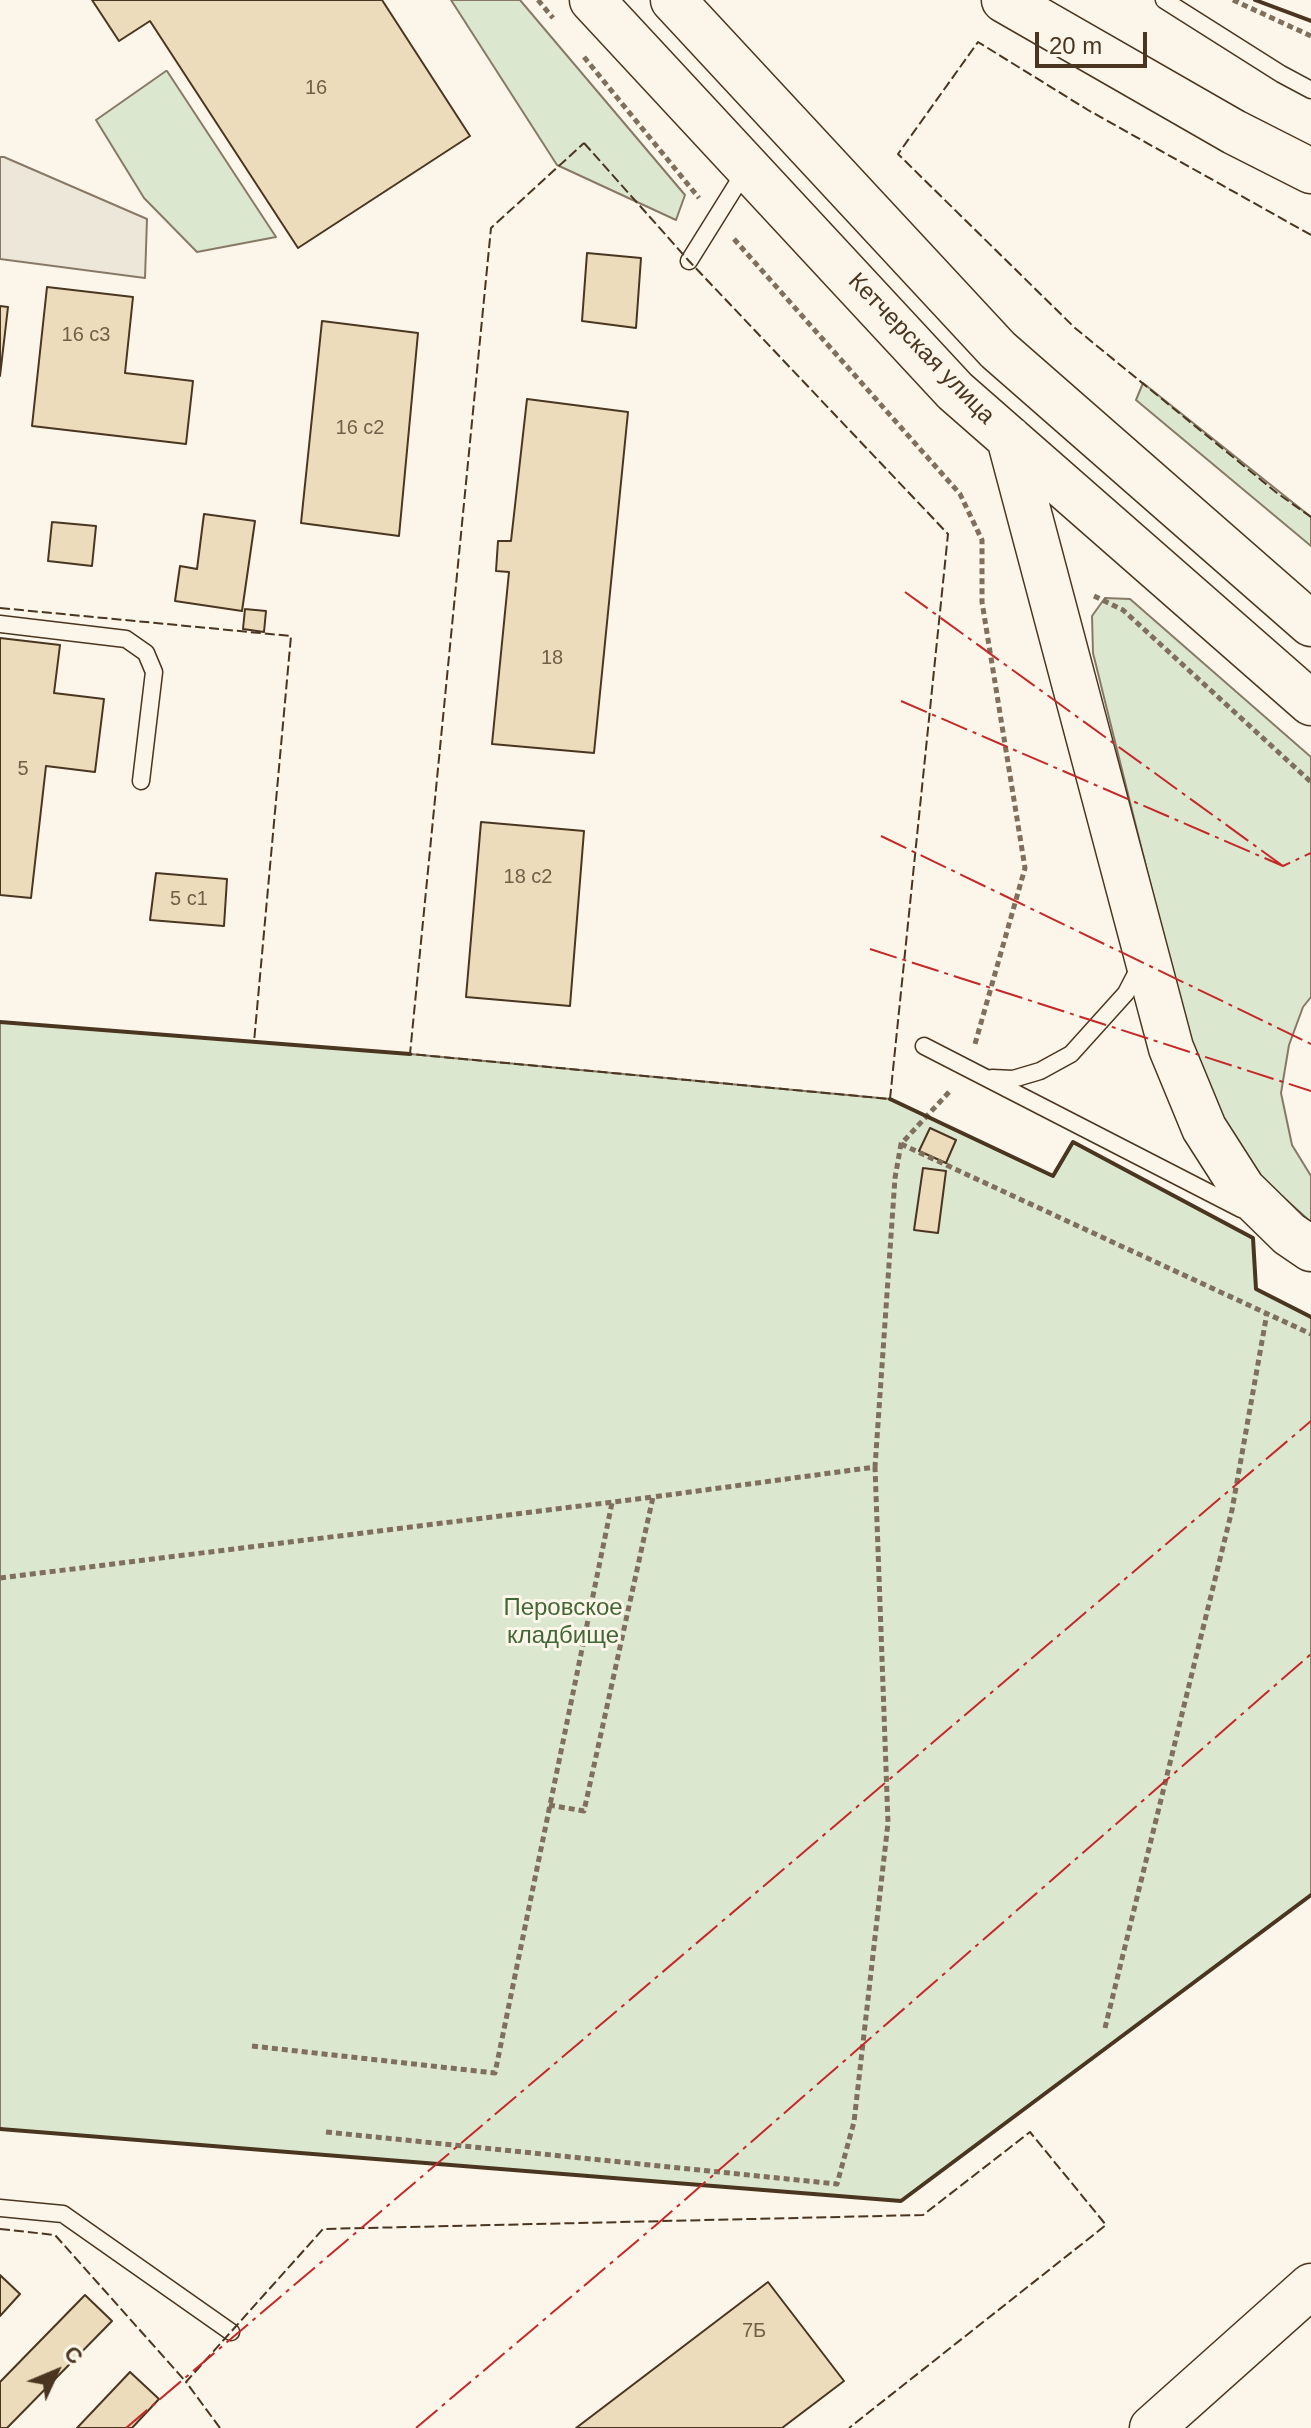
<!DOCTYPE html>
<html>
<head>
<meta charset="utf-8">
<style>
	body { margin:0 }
	#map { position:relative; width:1311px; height:2428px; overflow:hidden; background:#fbf6e9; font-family:Arial,sans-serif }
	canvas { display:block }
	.north { position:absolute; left:16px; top:2332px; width:80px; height:80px; -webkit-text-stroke:6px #fbf6e9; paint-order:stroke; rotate:46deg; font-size:22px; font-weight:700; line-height:32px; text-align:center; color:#4a3520 }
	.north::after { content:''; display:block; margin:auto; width:28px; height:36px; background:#4a3520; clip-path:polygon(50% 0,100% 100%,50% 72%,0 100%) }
	.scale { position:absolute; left:1035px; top:32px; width:112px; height:36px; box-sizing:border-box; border:4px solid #4a3520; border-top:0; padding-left:10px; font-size:24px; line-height:28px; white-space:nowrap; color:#4a3520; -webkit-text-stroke:6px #fbf6e9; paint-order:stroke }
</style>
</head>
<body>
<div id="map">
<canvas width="1311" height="2428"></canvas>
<div class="north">С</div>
<div class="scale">20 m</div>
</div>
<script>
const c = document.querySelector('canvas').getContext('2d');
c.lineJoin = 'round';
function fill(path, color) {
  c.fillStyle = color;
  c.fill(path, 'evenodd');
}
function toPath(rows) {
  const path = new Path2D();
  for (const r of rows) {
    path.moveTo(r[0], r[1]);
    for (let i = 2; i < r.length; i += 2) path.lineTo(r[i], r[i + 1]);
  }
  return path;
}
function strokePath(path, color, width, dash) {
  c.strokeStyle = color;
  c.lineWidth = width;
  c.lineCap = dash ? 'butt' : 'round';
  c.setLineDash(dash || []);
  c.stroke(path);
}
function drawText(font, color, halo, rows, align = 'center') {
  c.font = font + ' Arial,sans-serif';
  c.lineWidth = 6;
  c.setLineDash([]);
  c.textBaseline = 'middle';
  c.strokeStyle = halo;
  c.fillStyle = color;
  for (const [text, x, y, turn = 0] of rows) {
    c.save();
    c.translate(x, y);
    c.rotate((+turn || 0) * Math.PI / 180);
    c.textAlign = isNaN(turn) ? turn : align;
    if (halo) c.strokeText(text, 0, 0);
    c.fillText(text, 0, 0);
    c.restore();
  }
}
const green = toPath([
	[451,0,520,0,685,195,676,220,557,165,451,0],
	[166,71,167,71,276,237,197,252,144,198,96,120,166,71],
	[1143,383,1311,517,1311,546,1136,400,1143,383],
	[1105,598,1130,599,1311,757,1311,997,1303,1007,1289,1045,1281,1093,1292,1145,1311,1176,1311,1222,1264,1180,1223,1121,1190,1044,1093,653,1092,616,1105,598],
	[0,1022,410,1054,890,1099,1052,1176,1073,1142,1253,1238,1256,1289,1311,1317,1311,1895,901,2201,0,2129,0,1022]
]);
fill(green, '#dce7d0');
strokePath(green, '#887966', 2);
const parking = toPath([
	[0,157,4,157,147,219,145,278,0,259,0,157]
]);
fill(parking, '#ede7d9');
strokePath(parking, '#887966', 2);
const building = toPath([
	[92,0,382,0,470,136,298,248,150,21,119,41,92,0],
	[587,253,641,258,636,328,582,321,587,253],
	[47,287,133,297,125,373,193,381,186,444,32,426,47,287],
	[0,306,8,307,0,376,0,306],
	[322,321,418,333,399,536,301,523,322,321],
	[527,399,628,412,594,753,492,744,509,572,496,571,498,541,511,541,527,399],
	[204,514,255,521,242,611,175,601,180,566,197,569,204,514],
	[52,522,96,526,92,566,48,561,52,522],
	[245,609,266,611,264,632,243,629,245,609],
	[0,638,60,645,54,693,104,699,95,772,46,766,31,898,0,895,0,638],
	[481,822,584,831,570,1006,466,997,481,822],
	[156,873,227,879,224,926,150,920,156,873],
	[930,1128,956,1140,946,1163,919,1151,930,1128],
	[923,1168,946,1171,938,1233,914,1230,923,1168],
	[0,2275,20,2294,0,2316,0,2275],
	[768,2282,844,2381,782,2428,576,2428,768,2282],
	[85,2295,112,2321,7,2428,0,2428,0,2382,85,2295],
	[130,2372,159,2399,132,2428,77,2428,130,2372]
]);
fill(building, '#ecdcbc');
strokePath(building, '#4a3520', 2);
const lane = toPath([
	[1164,0,1281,74,1311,90],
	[689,261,747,168],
	[0,624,126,639,146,653,154,672,141,781],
	[924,1046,1241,1209],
	[992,1078,1013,1079,1040,1071,1071,1054,1126,993,1140,966],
	[0,2208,63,2214,231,2332]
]);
const secondary = toPath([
	[592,0,955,391,1311,703],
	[673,0,998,350,1311,624],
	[1004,0,1234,132,1311,171],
	[1009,438,1171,1048,1204,1128,1243,1189,1289,1234,1311,1249]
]);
const highway = toPath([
	[1152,2428,1311,2286]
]);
strokePath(lane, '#4a3520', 19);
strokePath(secondary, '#4a3520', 47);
strokePath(highway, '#4a3520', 47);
strokePath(toPath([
	[538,0,553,18],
	[1233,0,1311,36],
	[584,57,699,198],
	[734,239,960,494,982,540,982,602,1025,868,975,1044],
	[1094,596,1123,610,1311,782],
	[901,1144,1311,1334],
	[0,1578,653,1497],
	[549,1805,584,1811,653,1497,875,1467,895,1178,901,1144,950,1091],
	[1105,2028,1232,1510,1267,1313],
	[252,2046,495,2073,612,1503],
	[326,2132,837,2184,854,2122,888,1823,875,1467]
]), '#7f6f5c', 5, [6, 4]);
strokePath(lane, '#fbf6e9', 16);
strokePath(secondary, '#fbf6e9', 44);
strokePath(highway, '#fbf6e9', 44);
strokePath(toPath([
	[584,143,689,261,948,534,890,1099,410,1054,491,228,584,143],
	[1311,235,1088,110,978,42,898,154,1075,328,1277,493,1311,517],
	[0,608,291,636,254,1042,0,1022],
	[0,2229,55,2235,187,2383],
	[220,2428,186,2382,323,2229,923,2215,1030,2132,1106,2225,849,2428]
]), '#4a3520', 2, [10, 4]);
strokePath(toPath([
	[1255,0,1311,21],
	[0,1022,410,1054],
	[890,1099,1053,1176,1073,1142,1253,1238,1256,1289,1311,1317],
	[0,2129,901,2201,1311,1895]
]), '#4a3520', 4);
strokePath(toPath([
	[905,592,1283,866],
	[901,701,1283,866,1311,853],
	[881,836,1311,1044],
	[870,949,1311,1091],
	[126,2428,1311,1421],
	[416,2428,656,2225,1311,1654]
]), '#c62828', 2, [28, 6, 4, 6]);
drawText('20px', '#725f47', null, [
	["16",316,88],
	["16 с3",86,335],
	["16 с2",360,428],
	["18",552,658],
	["5",23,769],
	["18 с2",528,877],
	["5 с1",189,899],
	["7Б",754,2331]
]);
drawText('24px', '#4a3520', '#fbf6e9', [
	["Кетчерская улица",921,349,46]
]);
drawText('24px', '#436837', '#fbf6e9', [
	["Перовское",563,1608],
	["кладбище",563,1636]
]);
</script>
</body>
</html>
